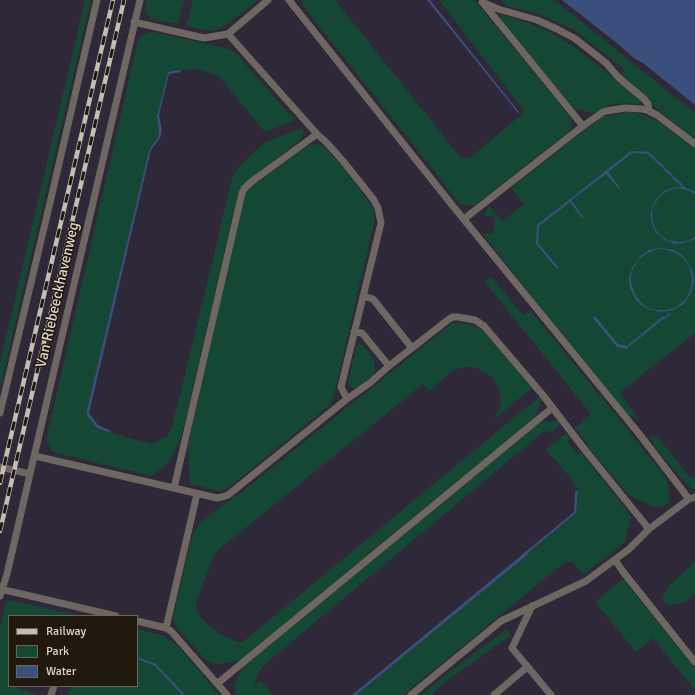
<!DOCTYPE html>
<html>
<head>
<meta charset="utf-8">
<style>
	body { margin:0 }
	#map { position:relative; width:695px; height:695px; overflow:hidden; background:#2b2216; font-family:Signika,sans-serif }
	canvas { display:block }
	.legend { position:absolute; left:8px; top:615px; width:130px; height:72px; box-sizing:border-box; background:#21190d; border:1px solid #6b645a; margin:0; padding:5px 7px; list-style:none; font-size:12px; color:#dbd5cd }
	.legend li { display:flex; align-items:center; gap:8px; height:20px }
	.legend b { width:20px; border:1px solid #6b645a }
</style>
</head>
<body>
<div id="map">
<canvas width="695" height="695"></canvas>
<ul class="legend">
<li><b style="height:5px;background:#c3bdb4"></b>Railway</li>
<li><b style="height:11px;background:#154834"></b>Park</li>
<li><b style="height:11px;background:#3a4f7b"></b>Water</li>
</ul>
</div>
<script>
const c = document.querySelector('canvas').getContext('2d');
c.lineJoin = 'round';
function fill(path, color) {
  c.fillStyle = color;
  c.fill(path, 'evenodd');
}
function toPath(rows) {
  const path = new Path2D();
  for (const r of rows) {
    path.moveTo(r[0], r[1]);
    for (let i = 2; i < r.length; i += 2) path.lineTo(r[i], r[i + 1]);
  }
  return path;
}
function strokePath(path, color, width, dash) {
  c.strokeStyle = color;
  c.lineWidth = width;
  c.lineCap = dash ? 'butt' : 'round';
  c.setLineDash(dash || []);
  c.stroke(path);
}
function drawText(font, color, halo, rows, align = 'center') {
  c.font = font + ' Signika,sans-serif';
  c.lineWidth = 3;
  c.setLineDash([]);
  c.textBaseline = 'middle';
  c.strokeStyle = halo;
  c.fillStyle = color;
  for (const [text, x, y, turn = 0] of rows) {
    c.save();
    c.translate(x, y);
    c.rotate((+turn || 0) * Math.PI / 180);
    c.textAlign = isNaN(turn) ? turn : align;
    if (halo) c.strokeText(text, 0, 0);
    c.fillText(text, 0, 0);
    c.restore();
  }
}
fill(toPath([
	[0,0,577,0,695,97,695,695,0,695],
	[9,616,137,616,137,686,9,686]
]), '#2f2838');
fill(toPath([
	[85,0,91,0,0,389,0,363],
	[147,0,184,0,178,24,151,19,145,12,145,9],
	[193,0,258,0,226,25,212,31,203,30,186,26],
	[301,0,335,0,457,153,460,157,467,158,470,158,522,114,523,112,522,108,439,0,474,0,568,114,571,120,572,129,474,206,460,204,303,6],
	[501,0,554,0,695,113,695,139,652,105,648,99,621,75,625,70,576,31,534,12,506,6],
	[503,15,528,23,552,33,577,49,641,101,641,104,624,103,609,105,601,109,595,113,574,109,500,18],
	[150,32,154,32,229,49,237,54,249,68,284,108,294,118,295,120,265,132,219,76,198,69,180,70,168,72,157,116,159,130,158,137,149,150,86,414,97,428,111,433,152,444,168,435,172,426,182,387,233,175,242,164,265,142,303,128,303,133,301,139,244,184,238,192,183,430,179,442,170,460,166,464,153,475,148,475,56,453,53,451,46,440,138,40,142,36],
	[629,112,641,114,656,120,695,149,695,333,619,393,639,419,628,415,622,409,533,298,482,233,493,234,495,217,484,216,489,206,503,221,524,204,511,188,603,116],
	[314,144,319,145,324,147,340,164,371,205,373,209,375,218,334,395,332,401,328,406,227,489,219,491,190,484,188,445,244,196,249,188,254,184,308,146],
	[491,277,523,315,530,310,616,415,665,477,669,488,669,502,667,504,661,507,654,507,630,496,588,447,588,443,574,428,576,427,591,414,485,282],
	[456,322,472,325,481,329,532,388,494,419,498,412,501,403,500,395,498,387,494,379,488,374,481,370,474,367,466,367,459,368,452,371,429,391,423,384,218,550,214,555,211,562,196,604,197,610,200,617,210,627,224,636,237,642,241,642,244,641,539,397,541,400,535,418,387,538,242,659,238,661,218,664,212,663,206,660,177,628,174,621,173,617,192,537,198,525,206,518,236,495,237,496,451,324],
	[358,344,363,345,374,359,375,367,373,375,359,387,353,388,350,386,348,382,356,347],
	[558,421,560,424,551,432,547,431,543,432,266,663,257,674,255,683,256,685,261,681,272,695,236,695,234,687,236,681,242,669,248,663,541,422],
	[566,433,570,439,567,441,578,455,581,453,629,513,631,517,625,541,619,547,584,574,572,562,565,562,500,615,403,695,356,695,526,556,531,550,576,513,578,491,570,477,546,450],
	[653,435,659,439,688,475,691,478,695,480,695,489,691,488,687,485,654,446,654,444,651,437,651,436],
	[695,562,695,593,683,603,679,604,670,605,666,604,662,598,665,592,672,583],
	[623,579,695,668,695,690,653,638,636,652,595,602],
	[10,600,80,616,9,616,9,686,11,686,36,695,0,695,0,628,6,602],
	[137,629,161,635,176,644,219,695,68,695,72,686,137,686],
	[507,629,511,635,448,680,430,695,421,695,449,672]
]), '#154834');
fill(toPath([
	[427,0,430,0,519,112,518,113],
	[562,0,695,0,695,105,643,63,635,59,618,44],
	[180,70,181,72,169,74,159,115,162,130,160,138,151,150,89,413,98,425,111,431,111,433,97,428,86,414,149,150,158,137,159,130,157,116,168,72],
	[631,151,649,152,686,188,695,192,695,194,689,191,679,188,673,189,666,192,660,196,656,202,652,209,652,216,653,222,656,230,660,235,667,240,680,242,688,241,695,237,695,239,684,243,675,244,665,240,656,233,653,227,650,216,652,207,655,201,659,196,664,191,672,188,682,187,648,154,632,153,608,172,620,188,619,189,606,174,571,200,583,217,582,218,570,202,539,226,538,243,559,268,557,269,536,244,537,225],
	[662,248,674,250,683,256,690,266,693,273,694,281,691,293,684,304,673,310,660,312,648,309,641,305,636,300,630,288,629,278,633,266,641,256,649,250],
	[659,249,664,249,674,252,682,257,689,266,692,278,691,288,686,299,679,305,675,308,665,310,655,310,648,308,642,304,635,294,631,283,631,278,632,271,638,260,647,253],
	[670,313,671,314,665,319,663,319,626,349,617,347,593,318,595,316,618,344,627,346,662,317,665,317],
	[575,491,578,491,576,513,531,550,526,556,356,695,352,695,574,512],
	[137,657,156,664,185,695,182,695,155,666,137,659]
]), '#3a4f7b');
strokePath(toPath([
	[289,0,452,205,640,435,689,499],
	[482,2,498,9,537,20,557,29,574,38,582,44,606,63,619,78,644,99,648,104,649,111],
	[483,3,583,126],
	[134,22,204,38,228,34,268,0],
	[228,34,317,134,327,143,343,161,374,200,378,208,381,223,341,387,347,399],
	[464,219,583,126,603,112,606,111,625,108,642,109,649,111,657,115,695,144],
	[363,296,373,299,412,348],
	[354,332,362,333,389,366],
	[0,413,49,207,97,0],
	[35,456,217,498,222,497,228,495,233,491,347,399,371,382,389,366,449,319,453,317,458,317,475,320,484,326,542,394,585,450,649,529],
	[0,467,30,474],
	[174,488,242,193,244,189,251,182,317,134],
	[615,560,624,573,695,662],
	[0,589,116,616],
	[0,596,7,574,30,474,140,0],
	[532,606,512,648,551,695],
	[137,621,166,628,171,631,227,695],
	[166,628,197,494],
	[218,683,552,408],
	[51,695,54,686],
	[411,695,501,621,586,581,629,549,649,529,689,499,695,497],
	[494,695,527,667]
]), '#6d6661', 7);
const rail = toPath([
	[0,483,113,0],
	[0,531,124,0]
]);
strokePath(rail, '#c3bdb4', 4.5);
strokePath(rail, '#21190d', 3, [9]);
drawText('15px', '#dbd5cd', '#21190d', [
	["Van Riebeeckhavenweg",58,295,-77]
]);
</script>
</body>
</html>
